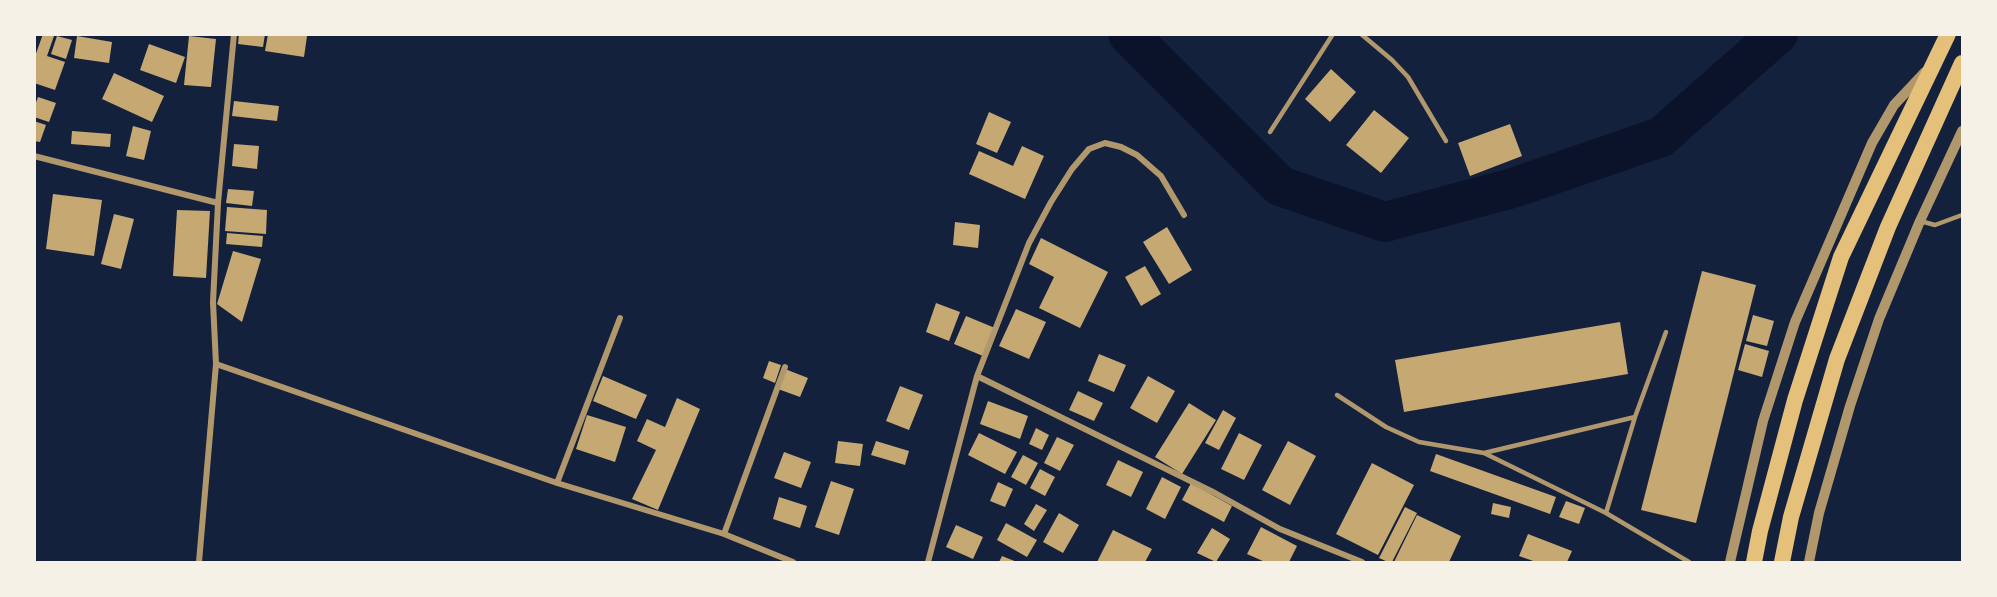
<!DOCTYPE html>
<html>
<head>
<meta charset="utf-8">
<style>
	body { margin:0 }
	#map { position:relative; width:1997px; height:597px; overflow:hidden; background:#14213d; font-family:"DejaVu Sans",sans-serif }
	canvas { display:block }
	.frame { position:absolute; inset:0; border:36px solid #f6f1e7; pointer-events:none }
</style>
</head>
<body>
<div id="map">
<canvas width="1997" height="597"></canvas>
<div class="frame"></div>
</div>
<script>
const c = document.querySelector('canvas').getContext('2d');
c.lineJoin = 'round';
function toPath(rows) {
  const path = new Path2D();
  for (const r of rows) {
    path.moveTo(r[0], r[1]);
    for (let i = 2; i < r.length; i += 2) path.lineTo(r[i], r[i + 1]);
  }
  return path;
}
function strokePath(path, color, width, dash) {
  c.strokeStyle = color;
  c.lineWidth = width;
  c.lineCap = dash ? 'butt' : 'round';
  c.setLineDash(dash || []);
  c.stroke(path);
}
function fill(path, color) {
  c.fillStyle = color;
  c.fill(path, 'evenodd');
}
strokePath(toPath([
	[1128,34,1280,186,1385,222,1513,188,1661,137,1778,34]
]), '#0b132b', 40);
fill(toPath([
	[43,34,54,36,47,56,65,62,55,90,34,83,34,59],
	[239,34,265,34,263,47,238,44],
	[268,34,307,36,304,57,265,51],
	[57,36,72,40,66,59,51,54],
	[77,36,112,42,109,63,74,58],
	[189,36,216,39,211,87,184,85],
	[149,44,185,57,176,83,140,70],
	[1331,69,1356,92,1330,122,1305,99],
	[114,73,164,96,152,122,102,99],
	[38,97,56,103,49,122,34,117,34,108],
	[234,101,279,106,277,121,232,116],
	[1374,110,1409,138,1381,173,1346,145],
	[989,112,1011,122,997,153,976,144],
	[34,121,46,125,40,142,34,141],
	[1510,124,1522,156,1470,176,1458,143],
	[133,126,151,131,144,160,126,156],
	[72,131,111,134,110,147,71,144],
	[234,144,259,146,257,169,232,166],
	[1022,146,1044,156,1025,199,969,174,979,151,1013,166],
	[228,189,254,191,252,206,226,203],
	[53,194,102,200,94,256,46,249],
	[227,207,267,210,266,234,225,231],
	[177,210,210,211,206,278,173,276],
	[114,214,134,219,121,269,101,264],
	[955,222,980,225,978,248,953,245],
	[1167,227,1192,270,1169,284,1143,242],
	[227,233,263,236,262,247,226,244],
	[1041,238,1108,272,1080,328,1039,308,1054,277,1029,264],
	[233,251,261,259,242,322,217,304],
	[1145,266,1161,294,1141,306,1125,277],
	[1702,271,1756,285,1696,523,1641,510],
	[936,303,960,312,949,341,926,332],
	[1016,309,1046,322,1029,359,999,346],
	[1753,315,1774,321,1767,346,1746,341],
	[966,316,995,328,983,356,954,344],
	[1620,322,1628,374,1404,412,1395,360],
	[1745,344,1769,351,1762,377,1738,370],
	[1099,354,1126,365,1114,392,1088,381],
	[769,361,781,365,775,383,763,378],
	[785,369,808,378,800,397,778,389],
	[603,376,647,395,636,419,593,401],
	[1148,376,1175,391,1157,423,1130,408],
	[900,386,923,395,909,430,886,421],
	[1078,391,1103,403,1094,421,1069,410],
	[677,398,700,409,658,510,632,499,656,450,637,441,647,419,665,427],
	[988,401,1028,416,1020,439,980,424],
	[1189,403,1216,420,1182,474,1155,457],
	[1223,410,1236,418,1219,450,1205,443],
	[587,415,626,427,615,462,576,449],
	[1036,428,1049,435,1042,450,1029,444],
	[979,433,1017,452,1005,474,968,455],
	[1239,433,1262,445,1244,480,1221,469],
	[1057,437,1074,445,1060,471,1044,463],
	[838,441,863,444,860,466,835,463],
	[876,441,909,451,905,465,871,455],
	[1288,441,1316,456,1290,505,1262,490],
	[784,452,811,462,801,488,774,478],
	[1436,454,1556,497,1550,514,1430,471],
	[1023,455,1038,463,1026,485,1011,477],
	[1118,460,1143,472,1131,497,1106,485],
	[1372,463,1414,485,1378,555,1336,534],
	[1040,469,1055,477,1045,496,1030,488],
	[1162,477,1181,487,1165,519,1146,509],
	[831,481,854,489,839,535,815,527],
	[998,482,1013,489,1005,507,990,501],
	[1191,483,1232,506,1224,522,1182,500],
	[779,497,807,506,800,528,773,519],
	[1566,501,1585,508,1579,524,1559,517],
	[1493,503,1511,507,1509,518,1491,514],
	[1036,504,1047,510,1034,531,1024,524],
	[1405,507,1417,513,1392,562,1388,562,1379,558],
	[1059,513,1079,525,1063,553,1043,542],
	[1417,515,1461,536,1449,562,1394,562],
	[1006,523,1037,540,1027,557,997,540],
	[956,525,983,537,973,559,946,547],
	[1261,527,1297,546,1289,562,1265,562,1247,554],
	[1212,528,1230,539,1216,562,1197,553],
	[1113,530,1152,549,1145,562,1097,562],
	[1528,534,1572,551,1567,562,1536,562,1519,556],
	[1002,556,1017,562,999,562]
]), '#c6a872');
strokePath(toPath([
	[1361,34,1392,60,1408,77,1446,141],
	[1270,132,1333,34],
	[1920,221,1935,225,1962,215],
	[1337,395,1386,427,1419,442,1484,453,1606,513,1689,562],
	[1484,453,1635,417],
	[1606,513,1635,417,1666,332]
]), '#b1986c', 4.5);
strokePath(toPath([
	[34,156,218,203],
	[216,364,557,483,724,534,793,562],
	[977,376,1215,493,1280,529,1362,562],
	[557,483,620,318],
	[724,534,785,367],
	[199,562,216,364,213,302,218,203,234,34],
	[928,562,977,376,1029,243,1051,202,1072,169,1089,149,1105,143,1121,147,1137,155,1161,176,1184,215]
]), '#b1986c', 6);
strokePath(toPath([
	[1730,562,1763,421,1795,322,1872,143,1894,105,1925,72],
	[1809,562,1819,513,1850,406,1879,319,1920,221,1962,131]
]), '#b1986c', 10);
strokePath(toPath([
	[1754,562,1760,531,1795,400,1841,257,1948,34],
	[1782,562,1791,517,1837,359,1888,227,1962,63]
]), '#e5c07b', 16);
</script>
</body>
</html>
